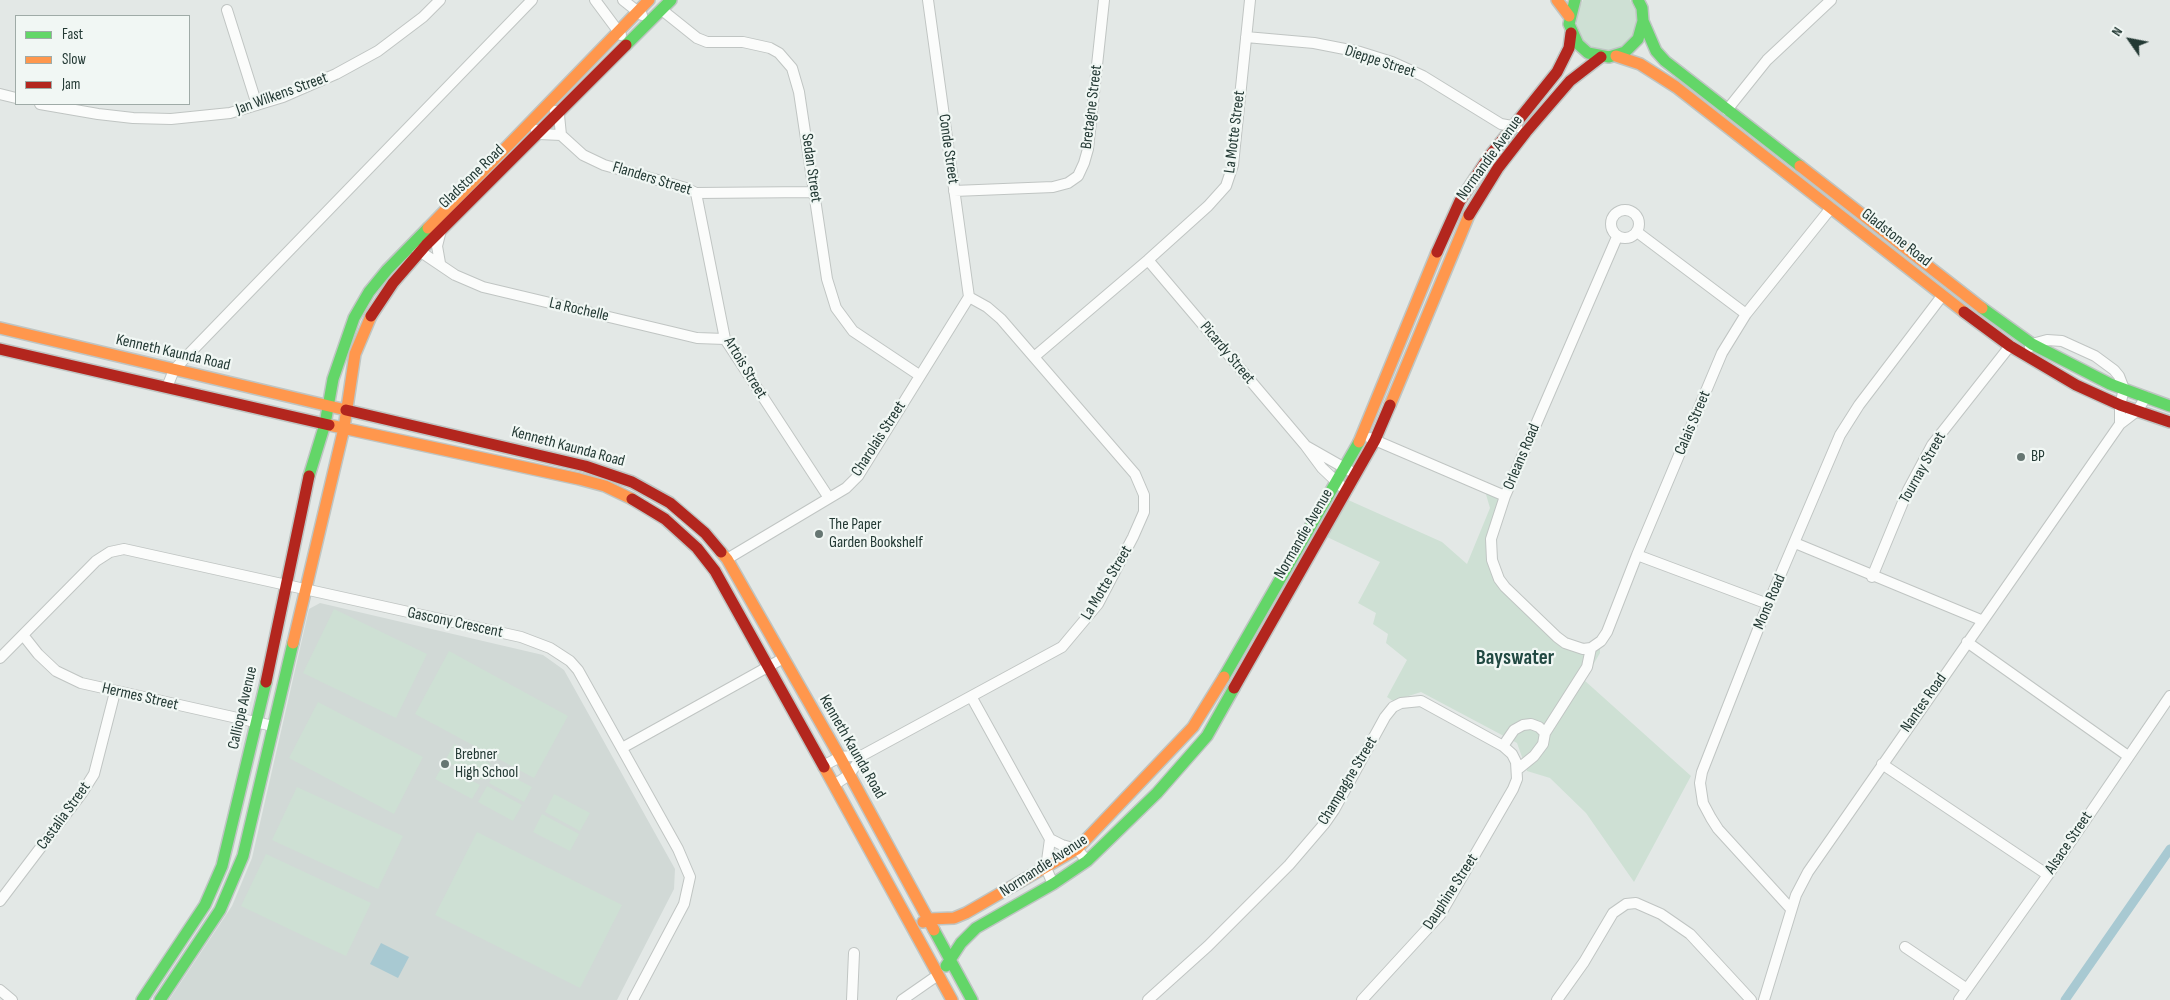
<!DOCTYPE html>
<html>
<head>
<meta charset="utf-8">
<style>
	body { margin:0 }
	#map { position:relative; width:2170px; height:1000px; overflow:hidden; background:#e3e8e6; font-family:"Sofia Sans Condensed",sans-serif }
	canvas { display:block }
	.legend { position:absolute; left:15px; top:15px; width:175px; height:90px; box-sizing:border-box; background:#f1f7f4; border:1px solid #9faba7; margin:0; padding:6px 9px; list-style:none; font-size:15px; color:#233934 }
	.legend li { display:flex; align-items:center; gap:10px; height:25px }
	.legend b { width:25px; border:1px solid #9faba7 }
	.north { position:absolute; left:2105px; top:15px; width:50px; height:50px; -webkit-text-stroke:4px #f1f7f4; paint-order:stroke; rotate:303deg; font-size:14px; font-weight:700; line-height:20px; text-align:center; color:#233934 }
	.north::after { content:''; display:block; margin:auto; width:18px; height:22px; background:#233934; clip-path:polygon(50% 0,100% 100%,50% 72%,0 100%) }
</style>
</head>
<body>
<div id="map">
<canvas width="2170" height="1000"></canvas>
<ul class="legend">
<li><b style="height:6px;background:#63d668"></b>Fast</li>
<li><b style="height:6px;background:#ff974d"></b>Slow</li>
<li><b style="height:6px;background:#b3261e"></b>Jam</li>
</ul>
<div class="north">N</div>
</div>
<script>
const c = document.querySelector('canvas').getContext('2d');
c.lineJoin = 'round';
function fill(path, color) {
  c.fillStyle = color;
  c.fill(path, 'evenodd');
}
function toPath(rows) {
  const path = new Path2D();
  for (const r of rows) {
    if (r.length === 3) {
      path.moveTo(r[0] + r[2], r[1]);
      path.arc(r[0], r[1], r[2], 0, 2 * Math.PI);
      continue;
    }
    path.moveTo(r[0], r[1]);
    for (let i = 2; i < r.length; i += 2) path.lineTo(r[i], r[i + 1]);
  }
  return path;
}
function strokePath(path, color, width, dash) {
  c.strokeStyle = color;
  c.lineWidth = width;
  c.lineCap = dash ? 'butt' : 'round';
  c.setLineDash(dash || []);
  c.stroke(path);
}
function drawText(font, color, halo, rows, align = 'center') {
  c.font = font + ' "Sofia Sans Condensed",sans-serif';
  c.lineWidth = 4.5;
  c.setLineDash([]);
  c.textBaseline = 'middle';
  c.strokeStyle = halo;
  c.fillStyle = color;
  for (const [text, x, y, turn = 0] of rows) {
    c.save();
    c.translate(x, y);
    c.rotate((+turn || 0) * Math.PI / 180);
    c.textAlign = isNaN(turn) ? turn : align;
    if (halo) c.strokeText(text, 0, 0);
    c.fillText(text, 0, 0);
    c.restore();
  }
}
fill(toPath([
	[320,603,543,655,564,670,675,869,674,889,617,1000,169,1000,232,906,252,858,309,609]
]), '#d1d9d6');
fill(toPath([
	[1583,0,1630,0,1638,16,1637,27,1630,41,1621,47,1611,51,1600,50,1590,46,1582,39,1576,21,1578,10],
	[1485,491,1502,499,1489,532,1496,575,1563,643,1600,646,1600,653,1584,680,1691,776,1634,882,1586,813,1550,778,1527,771,1517,743,1421,692,1393,701,1387,697,1407,660,1386,643,1388,634,1373,624,1376,613,1358,603,1380,562,1327,537,1346,499,1442,542,1467,564,1490,508],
	[334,609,427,654,396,718,303,673],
	[449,651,568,716,534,778,415,714],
	[318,702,423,757,394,814,289,758],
	[454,744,491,764,482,780,445,761],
	[443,765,480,785,472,799,435,779],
	[497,769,532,787,524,802,489,783],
	[487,786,522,805,513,821,478,802],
	[297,787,403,836,378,889,272,840],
	[554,794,590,813,580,831,545,812],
	[542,814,579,834,570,851,533,832],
	[477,832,622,905,580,988,435,915],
	[266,854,371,903,346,956,241,906]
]), '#cee0d4');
fill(toPath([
	[381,943,409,957,398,978,370,964]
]), '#a8c9d2');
strokePath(toPath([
	[2065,1000,2170,849]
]), '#a8c9d2', 9);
const street = toPath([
	[595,0,621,35],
	[623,0,642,15],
	[928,0,969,297],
	[227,10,257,105],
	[662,10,697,38,707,42,743,42,770,48,779,53,792,68,799,92,827,279,836,308,853,331,919,375],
	[1246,37,1314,43,1360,52,1392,62,1423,76,1501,124,1517,127],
	[0,94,16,98],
	[40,104,98,114,133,118,171,119,230,113,283,97,336,74,378,51,423,17,440,0],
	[1727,110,1767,60,1831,0],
	[555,111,559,115,561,135,583,155,604,165,686,188,696,193,814,192],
	[536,130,539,134,561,135],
	[954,191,1053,187,1068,183,1078,176,1084,163,1088,149,1104,0],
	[696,193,725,339,829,498],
	[1625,224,14],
	[1637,232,1746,314],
	[1617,237,1505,496,1491,539,1492,560,1499,579,1505,587,1557,637,1565,643,1583,649,1591,648,1601,641,1607,632,1637,555,1722,353,1746,314,1831,208],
	[415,248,455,275,483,287,672,332,697,338,725,339],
	[1148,260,1305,445,1322,468,1341,486],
	[440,263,437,246,441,230],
	[2030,347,2032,344,2047,340,2062,341,2095,356,2114,370,2119,376,2124,389,2120,405,2120,424],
	[1034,357,1148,260,1208,206,1226,186,1233,165,1250,0],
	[167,387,174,370,186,357,532,0],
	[1370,438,1505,496],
	[1306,446,1350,471],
	[1795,543,1981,620],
	[1637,555,1768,604],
	[727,559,846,488,858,476,969,297],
	[1872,577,1908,490,1932,445,2010,346],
	[23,635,38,654,56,671,81,683,273,726],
	[1967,642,2128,756],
	[0,658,96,561,110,552,124,549,521,637,550,648,570,661,578,670,678,849,690,877,684,904,633,1000],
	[972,698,1050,839,1062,845,1077,849,1087,861],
	[1503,746,1514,730,1523,725,1531,724,1539,727,1545,733],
	[622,748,782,659],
	[1882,764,2048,875],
	[823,766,840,757,863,755,1062,647,1098,604,1133,537,1144,512,1144,495,1135,474,1001,319,987,307,969,297],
	[1518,769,1534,756,1543,744,1545,733,1587,667,1591,648],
	[834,785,849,775,863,755],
	[1050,839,1046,868,1053,884],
	[0,901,82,793,94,774,115,692],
	[1791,909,1718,829,1711,818,1703,803,1700,783,1702,772,1768,604,1840,435,1859,405,1942,296],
	[1905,947,1967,989],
	[0,990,12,1000],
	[852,1000,854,953],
	[902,1000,938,975],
	[1148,1000,1208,946,1289,865,1325,823,1334,810,1385,717,1393,707,1401,703,1421,701,1503,746,1512,754,1516,762,1517,779,1513,789,1440,915,1362,1000],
	[1557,1000,1584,962,1613,913,1626,904,1636,903,1661,914,1690,934,1751,1000],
	[1764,1000,1796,895,1808,872,2120,424,2137,411,2146,397],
	[1959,1000,2048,875,2170,696]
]);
const fast = toPath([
	[1575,0,1569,24,1578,44,1588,53,1609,57,1625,52,1638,39,1643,21,1642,8,1638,0],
	[1643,21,1656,51,1665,61,1800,166],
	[626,45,671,0],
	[1982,308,2032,344,2110,384,2170,406],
	[309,476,325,424,333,379,354,318,369,292,387,270,428,228],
	[1224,677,1359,442],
	[934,930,972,1000],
	[946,966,961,943,976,928,1053,884,1087,861,1157,793,1207,736,1234,688],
	[142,1000,205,905,222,866,266,682],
	[160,1000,220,910,243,856,293,643]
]);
const slow = toPath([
	[1557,0,1569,16],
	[1616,56,1640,64,1676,87,1964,312],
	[1800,166,1982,308],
	[428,228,649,0],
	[0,328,346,410],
	[1390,405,1469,215],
	[329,425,579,479,605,486,632,499],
	[1359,442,1437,252],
	[721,552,727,559,840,757,934,930],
	[293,643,344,428,355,354,371,316],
	[824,767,952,1000],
	[923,922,929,919,954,918,966,913,1077,849,1193,727,1224,677]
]);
const jam = toPath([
	[1469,215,1498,168,1526,132,1570,81,1601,57],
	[1437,252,1460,201,1488,158,1557,72,1569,48,1571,33],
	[1964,312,2010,346,2076,385,2120,405,2170,422],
	[371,316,393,283,426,245,626,45],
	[0,349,329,425],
	[346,410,585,466,632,482,670,503,705,533,721,552],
	[632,499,665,519,697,548,715,571,824,767],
	[266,682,309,476],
	[1234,688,1375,440,1390,405]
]);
strokePath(street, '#c0c5c3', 12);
strokePath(fast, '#bfc5c3', 14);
strokePath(slow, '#bfc5c3', 14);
strokePath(jam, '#bfc5c3', 14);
strokePath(street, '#fbfcfb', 10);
strokePath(fast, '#63d668', 11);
strokePath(slow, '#ff974d', 11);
strokePath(jam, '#b3261e', 11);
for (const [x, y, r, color] of [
	[2021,457,5,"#667672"],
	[819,534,5,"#667672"],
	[445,764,5,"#667672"]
]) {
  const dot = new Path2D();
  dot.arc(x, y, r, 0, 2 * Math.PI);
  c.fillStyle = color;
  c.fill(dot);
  strokePath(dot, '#f1f7f4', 2);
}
drawText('16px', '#233934', '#f1f7f4', [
	["Dieppe Street",1380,62,18],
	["Jan Wilkens Street",282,94,-20],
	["Bretagne Street",1092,107,-83],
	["La Motte Street",1235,132,-83],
	["Conde Street",948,149,82],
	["Normandie Avenue",1490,158,-54],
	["Sedan Street",811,168,82],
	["Gladstone Road",472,177,-44],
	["Flanders Street",652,179,17],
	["Gladstone Road",1896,238,38],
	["La Rochelle",579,310,13],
	["Kenneth Kaunda Road",173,353,13],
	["Picardy Street",1227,353,50],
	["Artois Street",745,368,59],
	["Calais Street",1693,423,-67],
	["Charolais Street",879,439,-57],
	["Kenneth Kaunda Road",568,447,15],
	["Orleans Road",1522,457,-67],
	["Tournay Street",1923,468,-61],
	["Normandie Avenue",1304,534,-60],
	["La Motte Street",1107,583,-59],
	["Mons Road",1770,602,-67],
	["Gascony Crescent",455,623,12],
	["Hermes Street",140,697,13],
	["Nantes Road",1924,703,-55],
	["Calliope Avenue",243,708,-77],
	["Kenneth Kaunda Road",852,747,60],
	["Champagne Street",1348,781,-59],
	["Castalia Street",64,816,-54],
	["Alsace Street",2069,843,-56],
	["Normandie Avenue",1044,866,-33],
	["Dauphine Street",1451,892,-57]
]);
drawText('16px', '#233934', '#f1f7f4', [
	["BP",2031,457],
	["The Paper",829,525],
	["Garden Bookshelf",829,543],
	["Brebner",455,755],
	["High School",455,773]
], 'left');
drawText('bold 21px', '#214942', '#f1f7f4', [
	["Bayswater",1515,659]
]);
</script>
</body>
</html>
